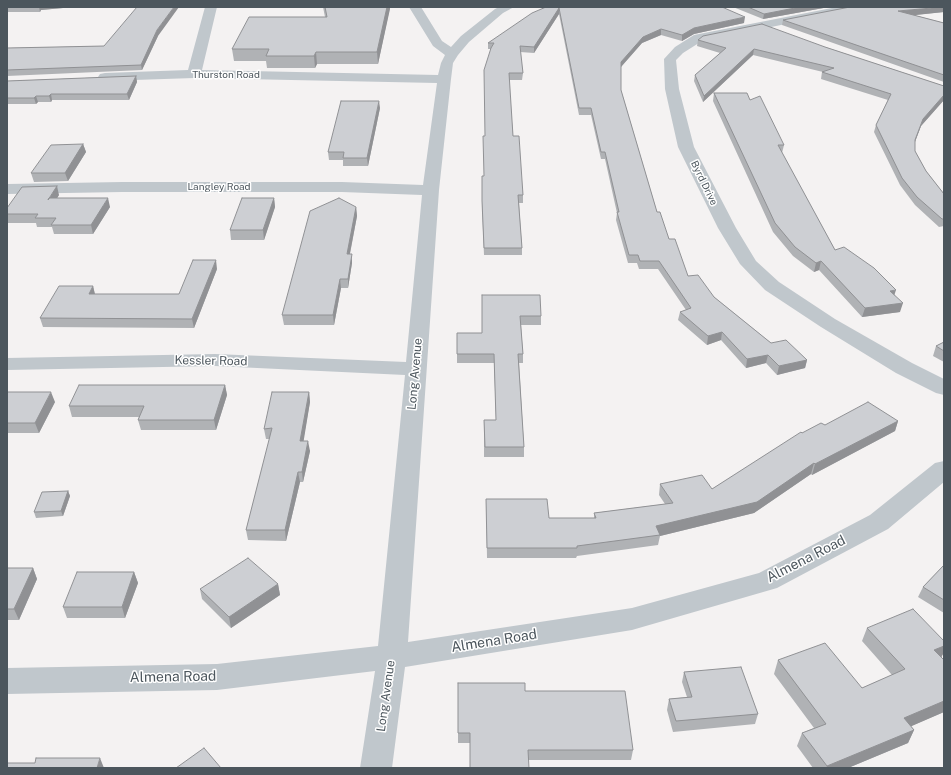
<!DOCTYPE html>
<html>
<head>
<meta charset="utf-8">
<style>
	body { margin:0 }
	#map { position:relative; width:951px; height:775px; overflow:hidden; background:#f4f2f2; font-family:"Public Sans",sans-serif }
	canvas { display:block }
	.frame { position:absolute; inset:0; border:8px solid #4c565d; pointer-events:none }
</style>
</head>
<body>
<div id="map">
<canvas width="951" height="775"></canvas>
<div class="frame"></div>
</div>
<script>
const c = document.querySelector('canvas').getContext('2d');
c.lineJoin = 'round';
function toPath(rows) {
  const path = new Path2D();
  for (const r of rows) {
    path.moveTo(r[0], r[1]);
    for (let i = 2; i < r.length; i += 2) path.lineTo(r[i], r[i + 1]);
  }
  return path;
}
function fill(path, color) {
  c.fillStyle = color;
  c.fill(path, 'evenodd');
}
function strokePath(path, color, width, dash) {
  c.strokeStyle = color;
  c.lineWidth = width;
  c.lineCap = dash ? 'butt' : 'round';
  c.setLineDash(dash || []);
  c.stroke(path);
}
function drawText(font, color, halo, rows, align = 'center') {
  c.font = font + ' "Public Sans",sans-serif';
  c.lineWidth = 3;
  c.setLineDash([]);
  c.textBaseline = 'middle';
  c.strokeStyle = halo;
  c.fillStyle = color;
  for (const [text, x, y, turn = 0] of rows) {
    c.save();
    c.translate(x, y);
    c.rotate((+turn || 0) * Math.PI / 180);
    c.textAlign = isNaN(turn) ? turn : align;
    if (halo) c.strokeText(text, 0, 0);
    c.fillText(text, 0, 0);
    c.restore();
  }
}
fill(toPath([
	[205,7,217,7,202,70,438,75,441,63,445,55,433,46,409,7,421,7,442,41,451,47,461,36,495,9,499,7,514,7,503,13,469,42,458,55,453,63,451,79,439,190,408,642,632,608,759,573,870,515,935,463,944,461,944,482,888,529,777,588,632,630,405,667,392,768,360,768,375,671,217,690,7,694,7,668,217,664,378,646,405,375,215,366,7,370,7,358,215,354,406,362,422,195,342,192,122,192,7,194,7,184,122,182,342,182,423,185,437,83,194,78,105,81,100,80,98,77,100,74,105,73,188,70,205,7],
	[837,7,861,7,859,9,855,10,702,41,683,53,676,60,679,89,694,147,736,228,756,261,779,282,835,319,912,363,944,379,944,395,936,393,896,373,821,327,765,290,740,264,718,228,678,147,665,89,664,59,675,47,694,35,837,7]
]), '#c0c7cc');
fill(toPath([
	[7,7,74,7,41,10,40,12,7,12],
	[323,7,390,7,378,64,317,64,315,68,267,68,266,61,234,61,232,49,325,17],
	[546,7,744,23,694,34,682,41,661,35,642,43,621,67,621,90,657,212,669,239,688,276,771,343,807,360,805,368,777,375,766,363,746,368,721,340,707,345,678,320,680,312,686,310,658,269,639,269,637,263,628,263,616,220,617,213,605,159,601,159,591,115,579,115,559,14,534,53,520,52,523,73,522,80,509,80,513,136,523,195,523,203,519,203,522,248,522,255,484,255,482,208,482,176,484,176,485,136,491,49,488,49,488,43],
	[733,7,829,7,763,19],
	[944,7,944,12,914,15,944,23,944,82,782,25,783,20],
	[158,36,142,70,7,76,7,48,104,46],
	[698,40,825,47,944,86,944,100,921,126,915,142,915,151,926,171,944,194,944,226,939,227,915,205,900,185,874,132,876,125,888,100,821,79,822,72,823,72,753,55,703,102,694,81,695,75,720,53,697,46],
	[136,76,137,82,129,100,52,100,51,102,38,102,36,104,7,104,7,81],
	[714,93,750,100,784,145,782,153,835,250,895,295,900,312,862,317,819,270,814,272,793,256,773,232,713,101],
	[380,108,368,166,343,166,343,160,329,160,328,152],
	[83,144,86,152,68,181,34,182,31,173],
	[59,195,57,198,110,207,93,234,54,234,52,227,37,227,36,223,7,223,7,208],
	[274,198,275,207,264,240,231,240,230,230],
	[356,207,357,216,350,254,352,263,348,288,341,288,334,325,284,325,282,315],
	[217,269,194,328,43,327,40,318,93,286,95,294,179,294],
	[482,295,541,316,541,325,521,325,523,354,523,363,519,363,524,447,524,457,484,457,484,420,496,420,494,363,457,363,457,354,482,333],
	[944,342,944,362,933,356,936,346],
	[225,385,227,395,216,430,141,430,138,420,139,417,72,417,69,406],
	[7,392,55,402,39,433,7,433],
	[309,392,310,402,303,441,310,451,303,482,300,482,286,541,248,540,246,530,270,439,266,439,264,429],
	[898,421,895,431,812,475,811,474,754,513,660,536,658,545,577,556,576,558,487,558,486,499,549,518,594,518,594,513,665,504,659,495,660,484,712,489,802,433,825,425],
	[68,491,70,496,63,516,36,518,34,512],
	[944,565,944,613,918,597,923,587],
	[7,568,33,568,37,579,19,620,7,620],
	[134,572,138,583,125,618,67,618,63,607],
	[278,584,280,595,231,628,202,599,200,589],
	[867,628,944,641,944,652,941,657,944,712,911,726,914,730,908,743,848,768,813,768,797,746,802,733,814,728,774,674,778,660,862,688,892,675,862,641],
	[684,672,758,714,755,724,673,732,667,710,669,699,687,697,682,682],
	[525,691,633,750,631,760,528,760,470,743,458,743,458,733]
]), '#b0b2b5');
fill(toPath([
	[39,7,74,7,41,10,40,12],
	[174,7,179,7,158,36,142,70,141,65,157,30],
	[387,7,390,7,390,9,378,64,377,52],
	[800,7,829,7,763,19,764,14],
	[944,7,944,12,897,17,898,11],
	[559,8,559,14,534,53,534,47],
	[745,17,744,23,694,34,682,41,682,35,694,28],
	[661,29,661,35,642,43,620,68,621,62,643,37],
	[754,49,753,55,703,102,704,96],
	[316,52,317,64,315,68,314,56],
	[136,76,137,82,129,100,127,94],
	[51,94,52,100,51,102,49,96],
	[944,95,944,100,921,126,913,147,915,140,923,119],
	[36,96,38,102,36,104,34,98],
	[379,101,380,108,368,166,367,158],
	[83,144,86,152,68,181,65,173],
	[57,186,59,195,51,208,48,200],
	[108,198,110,207,93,234,91,225],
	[274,198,275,207,264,240,263,230],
	[356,207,357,216,348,263,347,254],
	[352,254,352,263,348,288,348,279],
	[216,260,217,269,194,328,192,319],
	[821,261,819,270,814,272,816,263],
	[340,279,341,288,334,325,333,315],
	[93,286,95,295,89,294],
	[896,290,893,299,890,291],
	[903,303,900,312,862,317,865,308],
	[722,332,721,340,707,345,708,336],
	[768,355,766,363,746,368,747,359],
	[807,360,805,368,777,375,779,366],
	[225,385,227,395,216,430,214,420],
	[51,392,55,402,39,433,35,423],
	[309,392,310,402,302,451,300,441],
	[898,421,895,431,812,475,815,464],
	[308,441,310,451,303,482,302,472],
	[814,463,811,474,754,513,660,536,656,526],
	[298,472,300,482,286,541,285,530],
	[68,491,70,496,63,516,61,511],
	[33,568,37,579,19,620,14,609],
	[134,572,138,583,125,618,122,607],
	[278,584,280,595,231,628,229,617],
	[944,646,944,652,941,658,934,650],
	[944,701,944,712,898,732,904,718],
	[914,730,908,743,848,768,826,768,827,766],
	[100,758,104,768,97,768]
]), '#909194');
const building = toPath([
	[137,7,174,7,157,30,141,65,7,70,7,48,104,46,137,7],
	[325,7,387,7,377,52,316,52,314,56,266,56,269,49,232,49,249,17,327,17,325,7],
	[546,7,722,7,745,17,694,28,682,35,661,29,643,37,621,62,621,90,657,212,660,212,669,239,675,239,688,276,698,275,714,297,771,343,786,340,807,360,779,366,768,355,747,359,722,332,708,336,680,312,691,308,659,261,640,261,638,255,629,255,617,212,619,212,605,152,601,152,591,108,579,108,559,8,534,47,520,46,523,73,509,73,513,136,519,136,523,195,518,195,522,248,484,248,482,201,482,176,484,176,483,136,485,136,484,70,491,48,494,43,488,43,532,13,546,7],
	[748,7,800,7,764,14,748,7],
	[850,7,943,7,898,11,944,23,944,75,783,20,850,7],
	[762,24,825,47,944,86,944,95,923,119,915,140,915,151,926,171,944,194,944,219,942,219,917,197,902,178,876,125,891,94,822,72,834,68,754,49,704,96,695,75,726,48,698,40,703,36,762,24],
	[136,76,127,94,51,94,49,96,36,96,34,98,7,98,7,81,136,76],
	[714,93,747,93,750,100,760,96,784,145,778,145,835,250,844,247,874,268,896,290,890,291,903,303,865,308,821,261,816,263,795,247,775,223,714,93],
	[341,101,379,101,367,158,343,158,344,152,328,152,341,101],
	[83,144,65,173,31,173,51,145,83,144],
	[57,186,48,200,49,198,108,198,91,225,51,225,56,218,35,218,38,214,7,214,7,208,22,187,57,186],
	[242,198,274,198,263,230,230,230,242,198],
	[339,198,356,207,347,254,352,254,348,279,340,279,333,315,282,315,310,211,339,198],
	[193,260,216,260,192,319,40,318,59,286,93,286,89,294,179,294,193,260],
	[482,295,540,295,541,316,520,316,523,354,518,354,524,447,485,447,484,420,496,420,494,354,457,354,457,333,482,333,482,295],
	[944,342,944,351,936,346,944,342],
	[79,385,225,385,214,420,138,420,144,406,69,406,79,385],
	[7,392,51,392,35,423,7,423,7,392],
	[272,392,309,392,300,441,308,441,302,472,298,472,285,530,246,530,272,428,264,429,272,392],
	[868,402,898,421,815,464,814,463,757,502,656,526,660,535,577,546,577,548,487,548,486,499,547,499,549,518,596,518,594,513,673,503,660,484,702,475,712,489,801,432,802,433,821,423,825,425,868,402],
	[68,491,61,511,34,512,42,492,68,491],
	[248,558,278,584,229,617,200,589,248,558],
	[944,565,944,600,923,587,944,565],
	[7,568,33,568,14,609,7,609,7,568],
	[77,572,134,572,122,607,63,607,77,572],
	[913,609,944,641,944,646,934,650,944,660,944,701,904,718,914,730,827,766,802,733,826,724,778,660,825,643,862,688,905,669,867,628,913,609],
	[741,667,758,714,676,721,669,699,692,697,684,672,741,667],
	[458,683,525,683,525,691,625,691,633,750,528,750,529,768,470,768,470,733,458,733,458,683],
	[204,748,221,768,176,768,204,748],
	[36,758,100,758,97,768,7,768,7,763,35,763,36,758]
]);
fill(building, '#cdcfd3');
strokePath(building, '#909194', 1);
drawText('10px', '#4c565d', '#fff', [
	["Thurston Road",226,75],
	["Byrd Drive",704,183,64],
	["Langley Road",219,187]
]);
drawText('12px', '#4c565d', '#fff', [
	["Kessler Road",211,361,1],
	["Long Avenue",415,374,-85],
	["Long Avenue",386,696,-82]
]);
drawText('14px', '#4c565d', '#fff', [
	["Almena Road",806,559,-27],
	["Almena Road",494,641,-9],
	["Almena Road",173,677,-1]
]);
</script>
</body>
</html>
